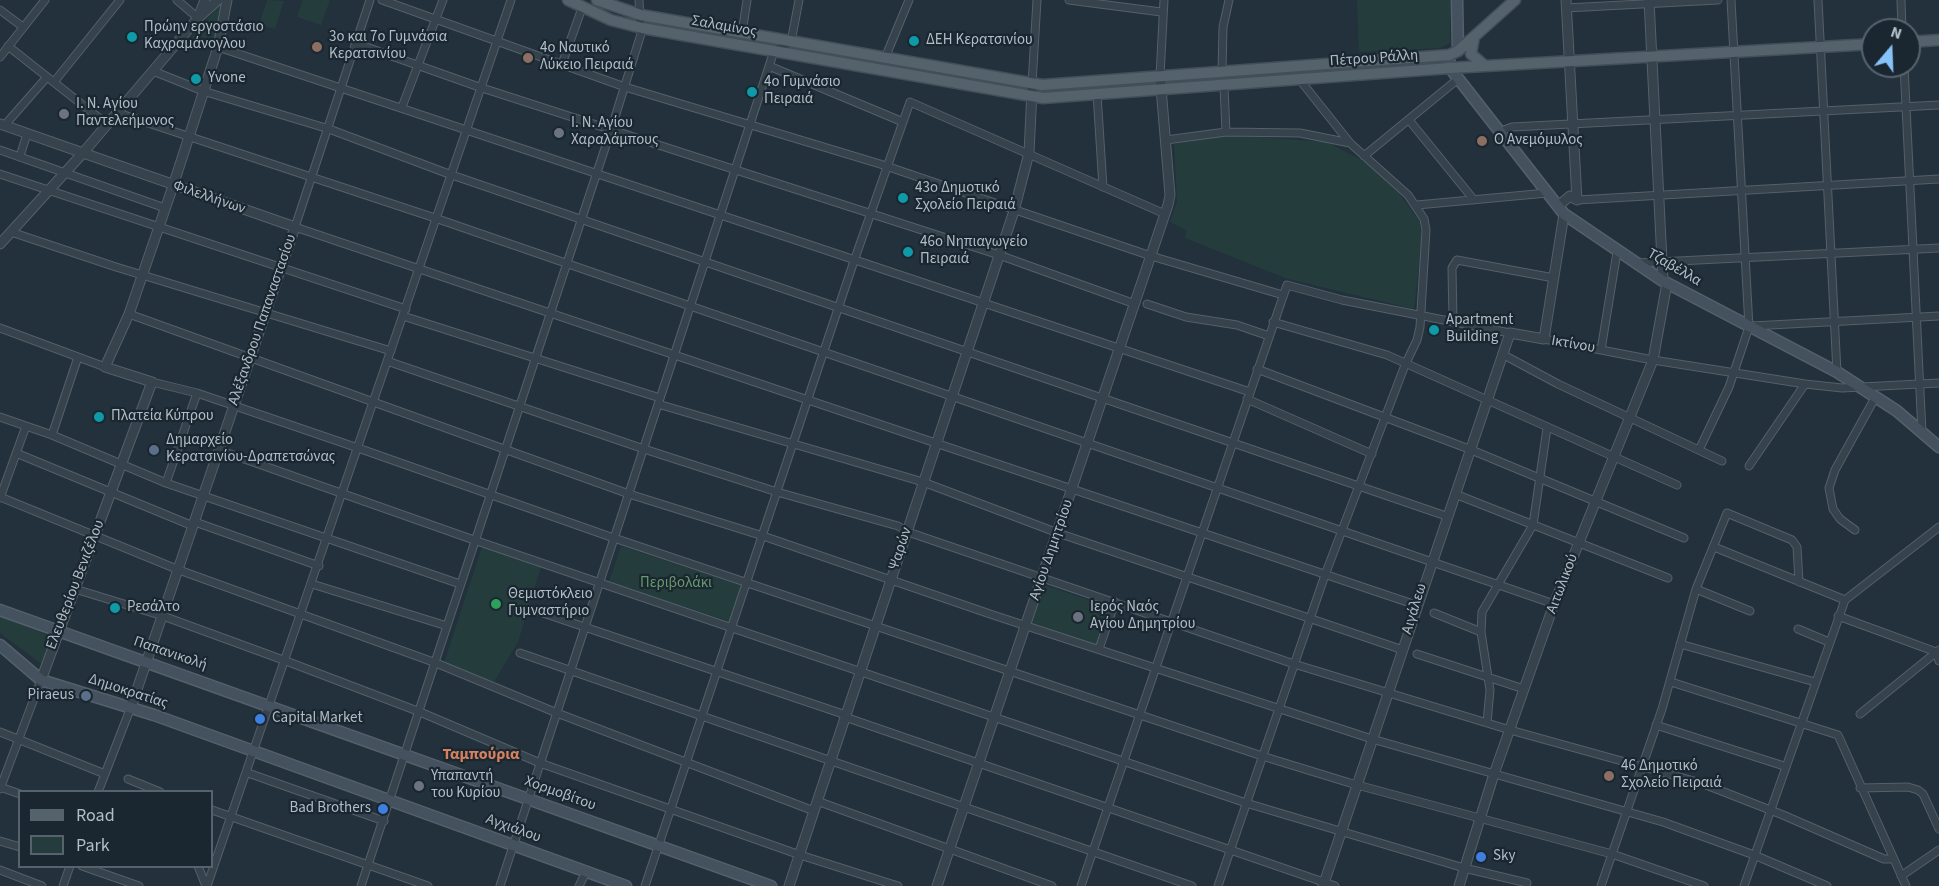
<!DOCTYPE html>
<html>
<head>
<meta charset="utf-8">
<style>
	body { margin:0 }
	#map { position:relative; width:1939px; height:886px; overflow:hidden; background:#22313c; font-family:"Source Sans 3",sans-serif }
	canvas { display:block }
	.legend { position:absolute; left:18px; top:790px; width:195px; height:78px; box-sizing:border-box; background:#1b2730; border:2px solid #57636c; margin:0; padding:8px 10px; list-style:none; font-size:18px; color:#b1bdc7 }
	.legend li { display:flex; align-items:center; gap:12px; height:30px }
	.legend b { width:30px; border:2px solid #57636c }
	.north { position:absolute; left:1861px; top:18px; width:60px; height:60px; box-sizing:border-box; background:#1b2730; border:2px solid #57636c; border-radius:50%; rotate:19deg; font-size:16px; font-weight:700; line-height:24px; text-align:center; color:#b1bdc7 }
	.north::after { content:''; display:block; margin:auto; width:21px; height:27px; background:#85c3f9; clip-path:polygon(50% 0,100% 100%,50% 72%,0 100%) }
</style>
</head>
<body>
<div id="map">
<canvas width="1939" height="886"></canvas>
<ul class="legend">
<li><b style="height:8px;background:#54626c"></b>Road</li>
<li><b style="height:16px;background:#243d3c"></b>Park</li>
</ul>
<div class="north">N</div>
</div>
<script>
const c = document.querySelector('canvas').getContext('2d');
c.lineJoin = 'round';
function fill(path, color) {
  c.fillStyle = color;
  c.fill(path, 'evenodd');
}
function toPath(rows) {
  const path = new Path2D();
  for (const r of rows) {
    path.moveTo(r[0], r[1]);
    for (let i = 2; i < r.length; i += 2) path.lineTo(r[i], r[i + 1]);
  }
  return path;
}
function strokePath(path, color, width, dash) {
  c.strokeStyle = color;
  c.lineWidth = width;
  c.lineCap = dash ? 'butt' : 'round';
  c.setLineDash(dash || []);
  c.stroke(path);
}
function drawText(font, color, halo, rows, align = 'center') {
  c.font = font + ' "Source Sans 3",sans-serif';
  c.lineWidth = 4.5;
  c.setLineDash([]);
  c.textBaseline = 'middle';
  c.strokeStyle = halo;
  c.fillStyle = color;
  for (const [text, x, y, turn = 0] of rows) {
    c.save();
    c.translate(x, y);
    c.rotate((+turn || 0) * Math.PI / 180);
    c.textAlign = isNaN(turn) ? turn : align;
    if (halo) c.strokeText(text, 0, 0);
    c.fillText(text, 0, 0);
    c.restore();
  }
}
fill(toPath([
	[267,0,284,1,275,29,259,25],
	[303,0,330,0,321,25,297,17],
	[1357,0,1450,0,1450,43,1440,48,1359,52],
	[219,5,221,8,213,47,190,39],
	[1227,135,1327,142,1367,163,1396,189,1420,222,1422,239,1414,309,1288,279,1185,238,1186,230,1170,222,1177,201,1174,144],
	[621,546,742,586,731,622,609,582],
	[482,547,541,567,518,642,494,682,444,663],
	[1044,585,1110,607,1098,646,1032,624],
	[0,616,53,637,43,665,0,633]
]), '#243d3c');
const minor = toPath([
	[177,0,198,18],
	[370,0,295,227,1416,605],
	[382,0,625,87,880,164,1151,256,1283,295],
	[1069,0,1161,12],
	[1818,0,1837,372],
	[1901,0,1902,30],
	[1566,8,1718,0],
	[0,10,23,27],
	[742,33,747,0],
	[355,43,479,87,999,255,1135,304],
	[8,46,108,125],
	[218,47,1250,392],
	[0,57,45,0],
	[885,58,909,0],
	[562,64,582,8],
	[769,66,903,122],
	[1904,66,1922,432],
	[153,71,203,91,329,129,449,174,1446,516],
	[1222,72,1223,27,1229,0],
	[1160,76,1164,0],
	[54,82,120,0],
	[1032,84,1037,0],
	[1224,86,1226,132],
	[1097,94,1103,187],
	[402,107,443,0],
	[118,113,435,218,1554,604],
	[1409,120,1474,200],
	[4,126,47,77],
	[1499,132,1512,127,1939,105],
	[1166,140,1226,132,1300,133,1350,143],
	[0,150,165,208],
	[20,156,27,134],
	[1364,156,1458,79],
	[0,174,406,309],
	[1577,200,1939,179],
	[1417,205,1547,193],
	[11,232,116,267,391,351],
	[1638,263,1939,248],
	[1147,304,1186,317,1237,325,1269,336],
	[129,314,629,494,763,536,993,615,1372,739,1663,822,1754,855,1827,886],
	[403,316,660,398],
	[1273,322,1387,355,1677,485],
	[1453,322,1452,268,1457,260,1554,278],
	[1752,326,1939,316],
	[0,328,105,367],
	[1544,339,1653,360,1805,384,1842,388,1939,383],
	[1601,350,1617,252],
	[1502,354,1558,384,1722,461],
	[387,361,644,449,777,492,898,526,908,532,1294,664,1510,730,1701,783,1783,815,1884,859,1893,859],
	[1257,369,1469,449,1684,538],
	[152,382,197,393,358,448,608,536,1262,756,1350,783,1612,854,1704,886],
	[1247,399,1372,454],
	[658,404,923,482,1058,533,1403,650],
	[0,417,52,435,166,483,460,584],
	[52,435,78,357],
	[219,450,474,540,1246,803,1464,868,1527,883],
	[1699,450,1729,387,1749,327,1731,0],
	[16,453,193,526],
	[1749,466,1805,384],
	[166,483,197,393],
	[1455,494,1668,578],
	[0,497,179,570,436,663,557,713,814,811],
	[0,498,26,426],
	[195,522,319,566],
	[1855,530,1840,519,1833,509,1829,488,1835,470,1876,396],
	[1714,547,1845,600],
	[312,584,447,626],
	[75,589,163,616,286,661,420,712,540,763,800,855,898,886],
	[1696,589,1750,611],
	[537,611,846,715],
	[1434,613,1481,632],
	[1838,616,1939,653],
	[1798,629,1829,642],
	[1680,644,1815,682],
	[1099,649,1115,602],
	[1936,652,1939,661],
	[520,653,1192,886],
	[1417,654,1524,689],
	[1671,682,1838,735,1906,886],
	[1860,714,1939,650],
	[845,717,1335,886],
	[1487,723,1490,690,1481,632,1482,612,1533,525,1547,428],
	[1656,725,1784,766],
	[0,732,105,774],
	[248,773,384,821],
	[128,779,160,792],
	[0,787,20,794],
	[1860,788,1908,787,1918,790,1923,794,1939,829],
	[0,789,41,680],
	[98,792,131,707],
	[817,801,1052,886],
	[212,810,428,886],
	[0,841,20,847],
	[82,866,139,886],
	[198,866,206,886],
	[0,870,42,886],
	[1901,876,1939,850],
	[63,886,70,866],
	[207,886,511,0],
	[361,886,611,130,641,34,639,0],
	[500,886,774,51,791,42,799,0],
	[579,886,586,872],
	[645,886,854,261,910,102,1165,214],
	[1081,886,1287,285,1342,300,1510,333],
	[1218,886,1325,575,1405,365,1417,340,1420,327,1426,230,1424,219,1408,195,1350,143,1300,80],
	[1601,886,1662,709,1696,589,1727,513,1792,540,1797,547,1799,582],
	[1744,886,1845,600,1939,527]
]);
const tertiary = toPath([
	[1649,0,1663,281],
	[198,18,205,0],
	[0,124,295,227,131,707],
	[1558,206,1570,196,1577,200,1566,0],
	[0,244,82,154,198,18,218,0],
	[41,680,152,382,105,367,129,314,173,186,218,47,227,0],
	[789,886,1014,211,1029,153,1032,90],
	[937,886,1168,205,1170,195,1160,76],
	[1323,886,1510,333,1544,339,1564,214],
	[1459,886,1494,774,1554,604,1653,360,1667,283]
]);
const secondary = toPath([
	[1457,0,1458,51],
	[1449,55,1450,68,1564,214,1663,281,1837,372,1897,411,1939,447],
	[0,610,771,886],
	[0,645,41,680,154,715,626,886]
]);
const primary = toPath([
	[568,0,611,20,642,28,1043,98,1450,68,1873,44],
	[597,0,641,15,1042,85,1449,55,1458,51,1515,0],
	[1474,37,1471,54,1485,66],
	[1909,42,1939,40]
]);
strokePath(minor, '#54606a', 9);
strokePath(tertiary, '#54606a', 11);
strokePath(secondary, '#54606a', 13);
strokePath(primary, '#424e58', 13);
strokePath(minor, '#36424c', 7);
strokePath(tertiary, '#36424c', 9);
strokePath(secondary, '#44525f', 10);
strokePath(primary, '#54626c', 10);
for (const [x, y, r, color] of [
	[132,37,6,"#0f9aa8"],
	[914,41,6,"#0f9aa8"],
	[317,47,6,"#8d6e63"],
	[528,58,6,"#8d6e63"],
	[196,79,6,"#0f9aa8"],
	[752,92,6,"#0f9aa8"],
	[64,114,6,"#6b7280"],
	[559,133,6,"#6b7280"],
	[1482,141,6,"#8d6e63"],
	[903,198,6,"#0f9aa8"],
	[908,252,6,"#0f9aa8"],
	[1434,330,6,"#0f9aa8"],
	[99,417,6,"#0f9aa8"],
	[154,450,6,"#5c6f8a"],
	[496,604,6,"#2e9e5b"],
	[115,608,6,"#0f9aa8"],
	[1078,617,6,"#6b7280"],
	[86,696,6,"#5c6f8a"],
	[260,719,6,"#3f7fe0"],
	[1609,776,6,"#8d6e63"],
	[419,786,6,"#6b7280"],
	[383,809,6,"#3f7fe0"],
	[1481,857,6,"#3f7fe0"]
]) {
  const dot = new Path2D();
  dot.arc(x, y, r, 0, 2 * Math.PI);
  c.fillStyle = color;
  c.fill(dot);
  strokePath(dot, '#1b2730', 2);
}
drawText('15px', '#b1bdc7', '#1b2730', [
	["Σαλαμίνος",724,27,10],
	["Πέτρου Ράλλη",1374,59,-4],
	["Φιλελλήνων",209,198,19],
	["Τζαβέλλα",1674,268,30],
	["Αλέξανδρου Παπαναστασίου",263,320,-71],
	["Ικτίνου",1573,345,10],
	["Ψαρών",901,549,-72],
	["Αγίου Δημητρίου",1052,550,-71],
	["Αιτωλικού",1563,584,-69],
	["Ελευθερίου Βενιζέλου",76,585,-69],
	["Αιγάλεω",1415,609,-73],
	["Παπανικολή",170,654,19],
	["Δημοκρατίας",128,692,18],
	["Χορμοβίτου",560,794,20],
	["Αγχιάλου",513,829,20]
]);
drawText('15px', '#b1bdc7', '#1b2730', [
	["Πρώην εργοστάσιο",144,28],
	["Καχραμάνογλου",144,45],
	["3ο και 7ο Γυμνάσια",329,38],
	["Κερατσινίου",329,55],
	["ΔΕΗ Κερατσινίου",926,41],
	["4ο Ναυτικό",540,49],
	["Λύκειο Πειραιά",540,66],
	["Yvone",208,79],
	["4ο Γυμνάσιο",764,83],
	["Πειραιά",764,100],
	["Ι. Ν. Αγίου",76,105],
	["Παντελεήμονος",76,122],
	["Ι. Ν. Αγίου",571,124],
	["Χαραλάμπους",571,141],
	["Ο Ανεμόμυλος",1494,141],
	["43ο Δημοτικό",915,189],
	["Σχολείο Πειραιά",915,206],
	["46ο Νηπιαγωγείο",920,243],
	["Πειραιά",920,260],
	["Apartment",1446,321],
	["Building",1446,338],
	["Πλατεία Κύπρου",111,417],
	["Δημαρχείο",166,441],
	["Κερατσινίου-Δραπετσώνας",166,458],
	["Θεμιστόκλειο",508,595],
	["Γυμναστήριο",508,612],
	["Ρεσάλτο",127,608],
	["Ιερός Ναός",1090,608],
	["Αγίου Δημητρίου",1090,625],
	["Piraeus",74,696,"right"],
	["Capital Market",272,719],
	["46 Δημοτικό",1621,767],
	["Σχολείο Πειραιά",1621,784],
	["Υπαπαντή",431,777],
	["του Κυρίου",431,794],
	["Bad Brothers",371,809,"right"],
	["Sky",1493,857]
], 'left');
drawText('15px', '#68996c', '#1b2730', [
	["Περιβολάκι",676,584]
]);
drawText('bold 16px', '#d5805f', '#1b2730', [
	["Ταμπούρια",481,755]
]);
</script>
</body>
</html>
